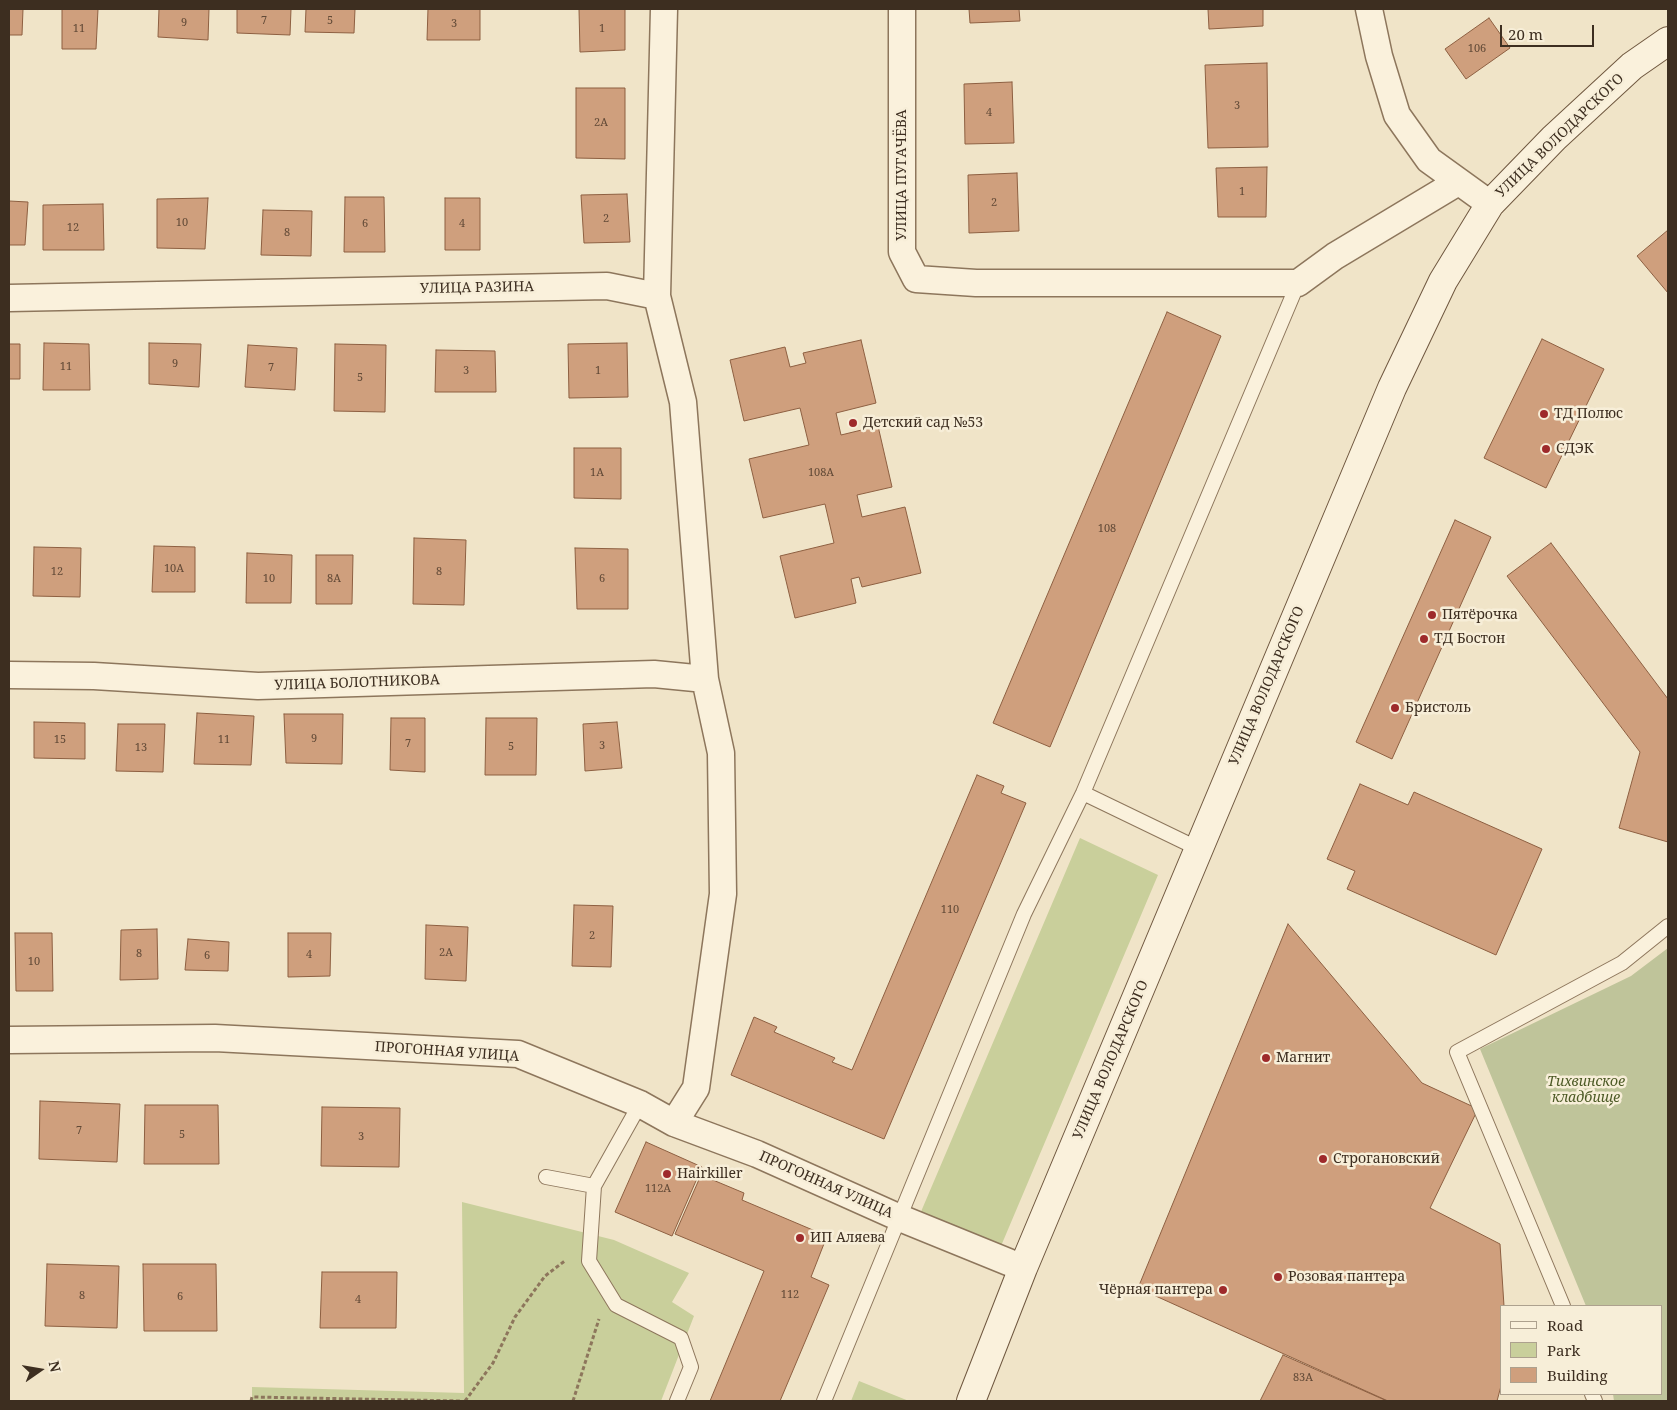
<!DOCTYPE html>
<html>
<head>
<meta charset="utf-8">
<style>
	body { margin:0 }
	#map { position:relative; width:1677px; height:1410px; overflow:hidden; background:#f0e4c8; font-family:"Noto Serif",serif }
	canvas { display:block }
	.frame { position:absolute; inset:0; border:10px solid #3d2e20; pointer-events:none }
	.legend { position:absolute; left:1500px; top:1305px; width:162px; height:90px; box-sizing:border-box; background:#f7eed8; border:1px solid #ada18e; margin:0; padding:6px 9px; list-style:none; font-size:15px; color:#3d2e20 }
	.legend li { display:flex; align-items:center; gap:10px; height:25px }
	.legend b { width:25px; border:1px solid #ada18e }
	.north { position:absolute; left:15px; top:1345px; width:50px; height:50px; -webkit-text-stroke:4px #f7eed8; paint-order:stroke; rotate:77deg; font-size:14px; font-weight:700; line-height:20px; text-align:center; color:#3d2e20 }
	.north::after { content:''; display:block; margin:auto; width:18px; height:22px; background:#3d2e20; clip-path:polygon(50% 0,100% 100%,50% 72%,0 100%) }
	.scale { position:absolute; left:1500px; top:25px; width:94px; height:22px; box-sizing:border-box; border:2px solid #3d2e20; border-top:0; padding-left:6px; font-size:15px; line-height:18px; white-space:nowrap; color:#3d2e20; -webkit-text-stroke:4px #f7eed8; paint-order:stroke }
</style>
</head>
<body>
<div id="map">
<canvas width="1677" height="1410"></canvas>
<div class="frame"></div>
<ul class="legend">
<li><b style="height:6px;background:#faf1dc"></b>Road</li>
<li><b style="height:14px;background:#c9cf9b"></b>Park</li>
<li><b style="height:14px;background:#cf9f7d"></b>Building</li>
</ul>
<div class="north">N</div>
<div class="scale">20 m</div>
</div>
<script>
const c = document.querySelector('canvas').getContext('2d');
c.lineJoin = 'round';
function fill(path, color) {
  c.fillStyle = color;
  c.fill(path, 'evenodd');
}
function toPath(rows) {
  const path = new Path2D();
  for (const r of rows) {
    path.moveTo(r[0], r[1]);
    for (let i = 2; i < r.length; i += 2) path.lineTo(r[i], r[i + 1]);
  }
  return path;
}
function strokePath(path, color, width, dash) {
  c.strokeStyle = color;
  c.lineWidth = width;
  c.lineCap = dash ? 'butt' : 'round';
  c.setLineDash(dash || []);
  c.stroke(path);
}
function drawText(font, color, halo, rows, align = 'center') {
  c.font = font + ' "Noto Serif",serif';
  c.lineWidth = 5;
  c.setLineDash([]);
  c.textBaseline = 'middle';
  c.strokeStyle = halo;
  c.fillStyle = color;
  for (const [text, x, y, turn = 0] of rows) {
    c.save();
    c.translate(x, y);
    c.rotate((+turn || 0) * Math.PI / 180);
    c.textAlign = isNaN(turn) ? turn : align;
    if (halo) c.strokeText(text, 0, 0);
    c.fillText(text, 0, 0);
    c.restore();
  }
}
fill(toPath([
	[1080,838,1158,875,1001,1246,920,1214],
	[462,1202,614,1240,689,1273,672,1302,694,1316,661,1401,252,1401,252,1387,464,1393],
	[859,1381,909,1401,851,1401]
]), '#c9cf9b');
fill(toPath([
	[1668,948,1668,1401,1614,1401,1613,1394,1661,1394,1661,1306,1586,1306,1480,1049,1631,976]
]), '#bfc49a');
const building = toPath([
	[9,9,23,9,22,35,9,35,9,9],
	[62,9,98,9,96,49,62,49,62,9],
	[159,9,209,9,208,40,158,37,159,9],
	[237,9,291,9,290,35,237,33,237,9],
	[306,9,355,9,354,33,305,32,306,9],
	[428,9,480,9,480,40,427,40,428,9],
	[579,9,625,9,625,50,580,52,579,9],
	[969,9,1019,9,1020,21,970,23,969,9],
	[1208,9,1263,9,1263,26,1209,29,1208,9],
	[1489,18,1510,48,1466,79,1445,49,1489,18],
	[1267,63,1268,147,1208,148,1205,65,1267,63],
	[1012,82,1014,143,965,144,964,84,1012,82],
	[576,88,625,88,625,159,576,158,576,88],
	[1267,167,1266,217,1218,217,1216,168,1267,167],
	[1017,173,1019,231,969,233,968,175,1017,173],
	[627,194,630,242,584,243,581,195,627,194],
	[345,197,384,197,385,252,344,252,345,197],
	[208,198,205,249,157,248,157,199,208,198],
	[445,198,480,198,480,250,445,250,445,198],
	[9,201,28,202,25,245,9,245,9,201],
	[103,204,104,250,43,250,43,205,103,204],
	[263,210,312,211,311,256,261,255,263,210],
	[1668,230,1668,293,1637,256,1668,230],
	[1167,312,1221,336,1050,747,993,723,1167,312],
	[1542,339,1604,369,1546,488,1484,458,1542,339],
	[861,340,876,403,836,413,841,435,878,426,892,487,857,495,862,517,905,507,921,573,862,587,859,577,851,579,856,603,795,618,780,556,834,543,825,504,763,518,749,459,809,445,800,408,744,421,730,360,785,347,790,367,806,363,803,353,861,340],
	[44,343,89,344,90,390,43,390,44,343],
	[149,343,201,344,199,387,149,384,149,343],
	[627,343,628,397,569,398,568,344,627,343],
	[9,344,20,344,20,379,9,379,9,344],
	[335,344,386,345,385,412,334,411,335,344],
	[248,345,297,348,295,390,245,387,248,345],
	[436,350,495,351,496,392,435,392,436,350],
	[574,448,621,448,621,499,574,498,574,448],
	[1455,520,1491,537,1392,759,1356,742,1455,520],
	[414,538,466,540,464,605,413,604,414,538],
	[1551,543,1668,699,1668,842,1619,828,1640,752,1507,576,1551,543],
	[154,546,195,547,195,592,152,592,154,546],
	[34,547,81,548,80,597,33,596,34,547],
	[575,548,628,549,628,609,577,609,575,548],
	[247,553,292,555,291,603,246,603,247,553],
	[316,555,353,555,352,604,316,604,316,555],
	[197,713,254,716,251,765,194,764,197,713],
	[284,714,343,714,342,764,286,763,284,714],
	[391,718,425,718,425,772,390,770,391,718],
	[486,718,537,718,536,775,485,775,486,718],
	[34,722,85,723,85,759,34,758,34,722],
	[617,722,622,768,585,771,583,724,617,722],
	[118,724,165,724,163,772,116,771,118,724],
	[977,775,1004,786,1001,793,1026,803,884,1139,731,1075,754,1017,777,1027,774,1032,835,1058,832,1062,852,1070,977,775],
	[1360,784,1408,805,1414,792,1542,849,1496,955,1347,889,1355,871,1327,859,1360,784],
	[574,905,613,906,611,967,572,966,574,905],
	[1288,924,1422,1083,1478,1109,1430,1208,1500,1244,1504,1306,1501,1306,1501,1386,1497,1401,1388,1401,1138,1288,1288,924],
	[426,925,468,927,466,981,425,979,426,925],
	[157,929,158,979,120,980,121,930,157,929],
	[15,933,52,933,53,991,16,991,15,933],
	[288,933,331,933,330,976,288,977,288,933],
	[188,939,229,942,228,971,185,970,188,939],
	[40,1101,120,1104,117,1162,39,1159,40,1101],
	[145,1105,218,1105,219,1164,144,1164,145,1105],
	[322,1107,400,1108,399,1167,321,1166,322,1107],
	[646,1142,702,1167,672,1236,615,1212,646,1142],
	[701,1175,744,1193,742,1200,827,1236,811,1277,829,1285,780,1401,710,1401,764,1271,675,1234,701,1175],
	[47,1264,119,1266,117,1328,45,1326,47,1264],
	[143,1264,216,1264,217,1331,144,1331,143,1264],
	[322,1272,397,1272,396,1328,320,1328,322,1272],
	[1283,1355,1387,1401,1260,1401,1283,1355]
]);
fill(building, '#cf9f7d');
strokePath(building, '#8d5f41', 1);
const service = toPath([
	[1083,793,1199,849],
	[640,1104,594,1186,589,1261,616,1305,681,1338,691,1367,677,1401],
	[546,1177,594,1186],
	[1563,1306,1457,1052,1622,963,1668,926],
	[1592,1394,1595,1401],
	[824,1401,1024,914,1083,793,1298,283]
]);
const minor = toPath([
	[664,9,657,296,683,402,705,679,721,753,723,894,696,1088,674,1123],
	[902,9,902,252,916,279,976,283,1298,283,1335,256,1458,182],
	[1369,9,1379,56,1397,115,1429,160,1490,204],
	[9,298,607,286,657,296],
	[9,675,94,676,258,686,654,674,705,679],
	[9,1040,215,1038,518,1054,640,1104,674,1123,757,1154,900,1218,1023,1268]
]);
const secondary = toPath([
	[971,1401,1023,1268,1392,388,1443,281,1490,204,1554,138,1632,66,1668,41]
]);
strokePath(service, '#8d765c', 16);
strokePath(minor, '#8d765c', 29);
strokePath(secondary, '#6f573f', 30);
strokePath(toPath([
	[251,1401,252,1397,461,1401],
	[465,1401,493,1363,515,1317,545,1276,566,1260],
	[573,1401,599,1319]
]), '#8d765c', 3, [4, 2.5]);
strokePath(service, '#faf1dc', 14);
strokePath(minor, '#faf1dc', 26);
strokePath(secondary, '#faf1dc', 28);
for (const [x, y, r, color] of [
	[1544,414,5,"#9e2a2b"],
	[853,423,5,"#9e2a2b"],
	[1546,449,5,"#9e2a2b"],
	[1432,615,5,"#9e2a2b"],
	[1424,639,5,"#9e2a2b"],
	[1395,708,5,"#9e2a2b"],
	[1266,1058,5,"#9e2a2b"],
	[1323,1159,5,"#9e2a2b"],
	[667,1174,5,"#9e2a2b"],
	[800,1238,5,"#9e2a2b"],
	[1278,1277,5,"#9e2a2b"],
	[1223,1290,5,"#9e2a2b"]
]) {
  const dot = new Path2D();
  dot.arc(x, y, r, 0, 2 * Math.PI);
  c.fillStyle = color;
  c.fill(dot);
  strokePath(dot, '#f7eed8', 2);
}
drawText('11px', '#624a37', null, [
	["7",264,21],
	["5",330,21],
	["9",184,23],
	["3",454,24],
	["11",79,29],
	["1",602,29],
	["106",1477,49],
	["3",1237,106],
	["4",989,113],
	["2А",601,123],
	["1",1242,192],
	["2",994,203],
	["2",606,219],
	["10",182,223],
	["6",365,224],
	["4",462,224],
	["12",73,228],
	["8",287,233],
	["9",175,364],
	["11",66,367],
	["7",271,368],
	["3",466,371],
	["1",598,371],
	["5",360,378],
	["1А",597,473],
	["108А",821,473],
	["108",1107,529],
	["10А",174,569],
	["12",57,572],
	["8",439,572],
	["10",269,579],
	["8А",334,579],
	["6",602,579],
	["9",314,739],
	["15",60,740],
	["11",224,740],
	["7",408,744],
	["3",602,746],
	["5",511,747],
	["13",141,748],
	["110",950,910],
	["2",592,936],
	["2А",446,953],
	["8",139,954],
	["4",309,955],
	["6",207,956],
	["10",34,962],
	["7",79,1131],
	["5",182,1135],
	["3",361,1137],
	["112А",658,1189],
	["112",790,1295],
	["8",82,1296],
	["6",180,1297],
	["4",358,1300],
	["83А",1303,1378]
]);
drawText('14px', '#3d2e20', '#f7eed8', [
	["УЛИЦА ВОЛОДАРСКОГО",1560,136,-44],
	["УЛИЦА ПУГАЧЁВА",902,175,-90],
	["УЛИЦА РАЗИНА",477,288,-1],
	["УЛИЦА БОЛОТНИКОВА",357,683,-2],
	["УЛИЦА ВОЛОДАРСКОГО",1267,686,-67],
	["ПРОГОННАЯ УЛИЦА",447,1052,4],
	["УЛИЦА ВОЛОДАРСКОГО",1111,1060,-67],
	["ПРОГОННАЯ УЛИЦА",826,1185,24]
]);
drawText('14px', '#3d2e20', '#f7eed8', [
	["ТД Полюс",1554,414],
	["Детский сад №53",863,423],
	["СДЭК",1556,449],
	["Пятёрочка",1442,615],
	["ТД Бостон",1434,639],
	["Бристоль",1405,708],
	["Магнит",1276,1058],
	["Строгановский",1333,1159],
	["Hairkiller",677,1174],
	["ИП Аляева",810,1238],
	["Розовая пантера",1288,1277],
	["Чёрная пантера",1213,1290,"right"]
], 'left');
drawText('italic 14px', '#4d5a26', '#f7eed8', [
	["Тихвинское",1586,1082],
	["кладбище",1586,1098]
]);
</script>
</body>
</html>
